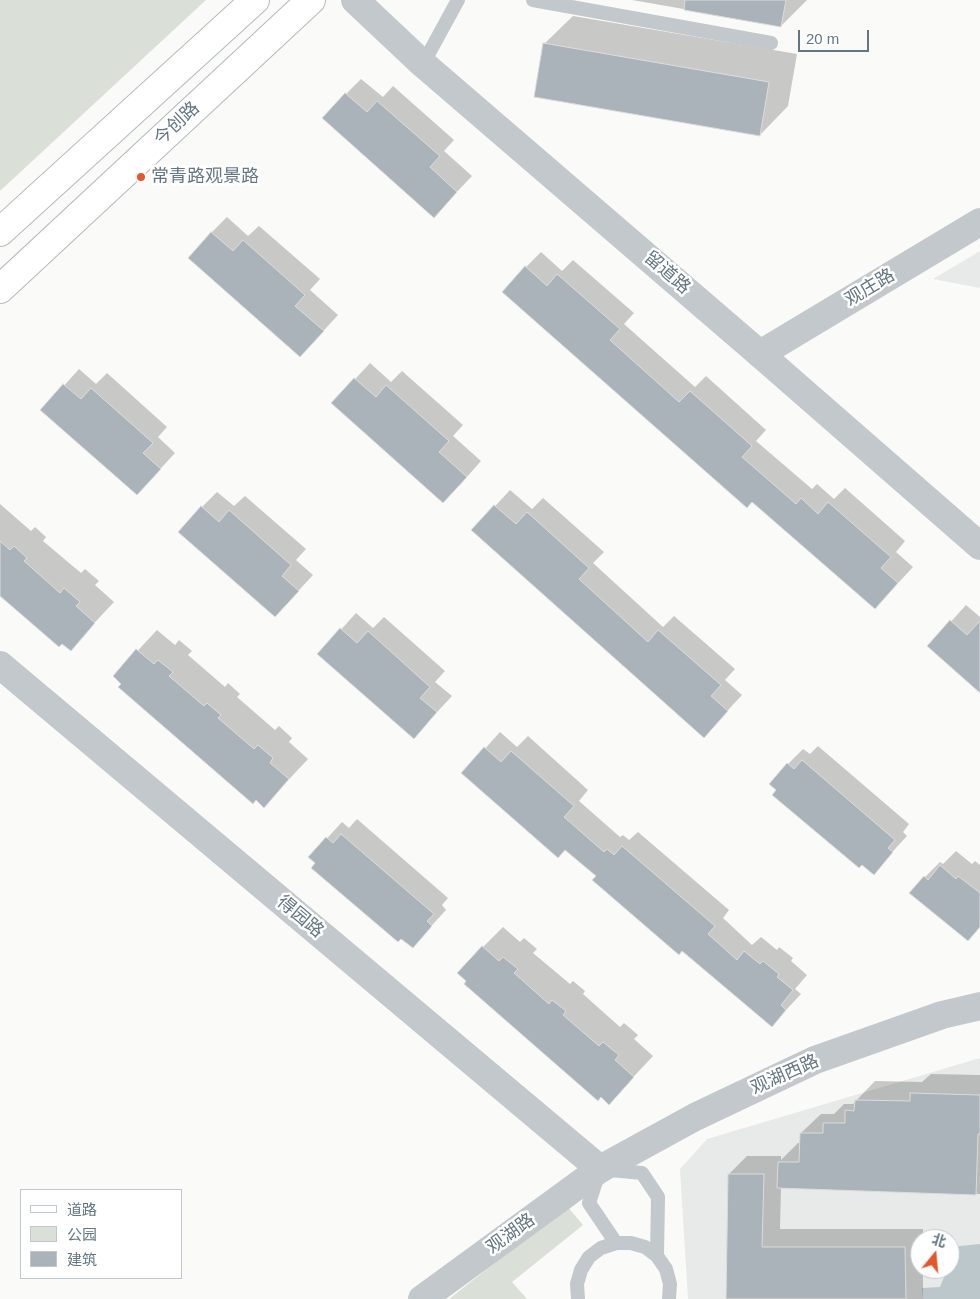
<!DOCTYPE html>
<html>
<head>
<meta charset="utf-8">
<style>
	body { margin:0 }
	#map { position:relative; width:980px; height:1299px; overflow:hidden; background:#fafaf8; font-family:Helvetica,"Noto Sans SC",sans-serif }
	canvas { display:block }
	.legend { position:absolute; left:20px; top:1189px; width:162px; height:90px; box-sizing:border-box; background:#fff; border:1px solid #c1c8cd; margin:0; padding:6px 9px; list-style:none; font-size:15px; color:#657683 }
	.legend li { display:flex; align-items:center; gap:10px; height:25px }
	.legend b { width:25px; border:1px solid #c1c8cd }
	.north { position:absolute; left:910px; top:1229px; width:50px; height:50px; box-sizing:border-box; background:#fff; border:1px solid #c1c8cd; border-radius:50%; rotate:17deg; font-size:14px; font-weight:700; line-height:20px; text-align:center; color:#657683 }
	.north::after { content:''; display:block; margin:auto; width:18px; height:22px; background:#e4572e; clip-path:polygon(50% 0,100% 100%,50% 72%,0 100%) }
	.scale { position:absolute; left:798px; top:30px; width:71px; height:22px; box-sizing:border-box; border:2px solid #657683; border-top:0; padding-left:6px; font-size:15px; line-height:18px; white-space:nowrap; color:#657683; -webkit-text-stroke:4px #fff; paint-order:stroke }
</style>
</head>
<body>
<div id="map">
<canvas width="980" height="1299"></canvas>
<ul class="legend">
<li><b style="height:6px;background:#fff"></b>道路</li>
<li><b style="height:14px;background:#dadfd7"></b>公园</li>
<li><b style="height:14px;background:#aab3b9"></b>建筑</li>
</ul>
<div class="north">北</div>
<div class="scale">20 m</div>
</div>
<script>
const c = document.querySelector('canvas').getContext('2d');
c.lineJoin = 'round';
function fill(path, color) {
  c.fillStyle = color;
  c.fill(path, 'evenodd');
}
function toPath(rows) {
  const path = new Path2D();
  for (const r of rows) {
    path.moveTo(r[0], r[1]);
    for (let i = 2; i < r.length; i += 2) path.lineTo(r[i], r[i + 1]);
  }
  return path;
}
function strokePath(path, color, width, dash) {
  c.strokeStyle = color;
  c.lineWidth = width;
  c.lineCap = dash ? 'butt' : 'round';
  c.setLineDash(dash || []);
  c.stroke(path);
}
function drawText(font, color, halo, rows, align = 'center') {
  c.font = font + ' Helvetica,"Noto Sans SC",sans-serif';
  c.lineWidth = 5;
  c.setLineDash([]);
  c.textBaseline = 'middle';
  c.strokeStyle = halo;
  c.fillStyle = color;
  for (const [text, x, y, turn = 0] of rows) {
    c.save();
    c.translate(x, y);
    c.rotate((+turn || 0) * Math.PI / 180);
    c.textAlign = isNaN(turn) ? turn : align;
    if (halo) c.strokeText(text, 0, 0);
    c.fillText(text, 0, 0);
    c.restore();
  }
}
fill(toPath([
	[980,251,980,288,933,279],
	[980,1058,980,1299,688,1299,680,1169,707,1139],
	[920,1239,950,1239,950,1269,920,1269]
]), '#e8e9e9');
fill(toPath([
	[0,0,206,0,0,191],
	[567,1206,583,1225,512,1282,527,1299,449,1299]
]), '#dadfd7');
fill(toPath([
	[980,1244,980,1299,923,1299,922,1288,940,1287,945,1275,944,1269,950,1269,950,1247]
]), '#bbc7cb');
fill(toPath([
	[632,0,807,0,781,26],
	[573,16,797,54,788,106,760,135,544,44],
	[361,79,383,97,393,86,454,140,444,151,472,176,434,216,346,94],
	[227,217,248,236,259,226,320,279,310,290,338,315,315,340,211,233],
	[541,252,562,271,573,260,634,313,624,324,695,387,706,376,766,430,756,441,812,489,817,484,834,499,845,488,905,541,896,552,913,567,875,608,526,267],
	[370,363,391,382,402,371,463,425,453,436,481,461,459,486,333,403],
	[79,369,96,384,107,373,167,427,158,437,175,453,152,478,42,410],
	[510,490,532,509,543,498,604,552,593,563,663,627,674,616,735,669,725,680,742,695,704,736,473,530],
	[217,492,234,506,245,496,306,549,296,560,313,575,275,616,202,507],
	[0,504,31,531,35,527,46,537,43,541,81,573,85,569,99,581,95,585,114,602,70,649,0,594],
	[966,605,980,617,980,691,929,646],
	[356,613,373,628,384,617,445,671,435,682,452,696,414,737,319,654],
	[157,630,175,645,179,640,192,651,188,655,225,687,228,683,240,694,237,697,275,730,279,726,292,738,289,742,308,759,264,806,114,676],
	[500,732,517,747,528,736,588,790,579,801,620,837,623,835,629,840,638,832,729,910,723,918,752,945,761,937,777,950,779,947,793,958,791,961,807,975,795,989,801,994,772,1025,682,950,598,876,565,849,463,773],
	[818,746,909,824,903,832,907,836,873,873,788,764,803,749,810,754],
	[357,819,448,898,442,905,446,910,412,947,310,857,342,822,349,828],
	[956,851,972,864,975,861,980,865,980,927,968,939,925,877,940,862,943,864],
	[503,927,520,942,524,938,537,949,533,953,570,984,573,981,585,991,583,994,620,1027,624,1023,638,1035,634,1039,653,1056,609,1103,483,947],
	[931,1074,980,1075,980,1194,781,1187,780,1229,923,1229,923,1239,920,1239,920,1269,923,1269,923,1299,728,1299,729,1174,747,1156,781,1156,781,1160,798,1143,801,1143,801,1133,821,1114,834,1114,844,1104,853,1104,875,1081,922,1082]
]), '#0003');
const building = toPath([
	[685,0,786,0,781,27,684,10,685,0],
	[543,43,769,82,760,136,534,97,543,43],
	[345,93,367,112,377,101,440,156,430,167,457,192,434,218,322,118,345,93],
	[211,232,233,251,243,240,305,295,295,306,324,331,300,357,188,258,211,232],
	[525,266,547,286,557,274,620,329,610,340,679,402,690,391,752,446,742,457,796,504,801,498,818,514,828,502,891,557,881,568,898,583,875,609,752,502,747,508,502,292,525,266],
	[354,378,376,397,386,385,449,441,439,452,467,477,443,503,331,403,354,378],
	[63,384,81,399,91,388,153,443,143,453,161,469,137,495,40,410,63,384],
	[494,505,516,524,527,512,589,568,579,579,648,642,658,630,721,685,711,696,728,711,704,738,471,530,494,505],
	[201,506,219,522,229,510,291,565,282,576,299,591,275,617,178,532,201,506],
	[0,541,10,550,14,546,27,558,24,561,60,593,64,588,80,602,76,606,95,623,71,651,62,644,59,647,0,596,0,541],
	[950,620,967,635,980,621,980,693,927,646,950,620],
	[340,628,357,643,368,631,430,687,420,698,437,712,414,739,317,654,340,628],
	[136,649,154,664,158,660,173,672,169,676,204,706,207,703,221,715,218,718,254,749,258,745,273,758,270,763,289,779,264,808,256,800,253,804,118,687,121,684,113,676,136,649],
	[484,747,501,762,511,751,574,806,564,817,604,852,607,849,614,855,622,846,715,926,708,934,737,960,744,951,760,964,763,961,779,974,777,977,793,990,781,1005,786,1010,772,1027,682,951,679,955,592,880,596,876,565,850,558,858,461,773,484,747],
	[802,760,895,840,888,848,893,852,874,875,862,865,859,868,772,795,776,790,769,784,787,763,794,769,802,760],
	[341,834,434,914,427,921,432,926,413,948,401,939,398,942,311,868,315,863,308,857,326,837,333,843,341,834],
	[940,865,956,879,958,876,980,893,980,927,968,941,909,893,924,876,928,880,940,865],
	[482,946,499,961,503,957,518,969,514,973,549,1004,552,1000,566,1011,563,1015,599,1046,603,1042,619,1055,615,1060,634,1077,609,1105,601,1097,598,1101,464,984,466,981,457,973,482,946],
	[910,1093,980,1095,980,1134,978,1134,976,1195,777,1188,778,1162,799,1162,800,1133,823,1133,823,1123,845,1123,845,1110,854,1111,855,1100,910,1101,910,1093],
	[728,1174,764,1174,762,1247,905,1247,906,1299,726,1299,728,1174]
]);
fill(building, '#aab3b9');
strokePath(building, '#dcdcda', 1);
const secondary = toPath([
	[0,232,255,0],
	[0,289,311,0]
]);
strokePath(secondary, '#b3babf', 30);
strokePath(toPath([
	[533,0,771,43],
	[423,64,458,0],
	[616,1243,589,1203,600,1169,642,1173,658,1197,657,1256],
	[578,1299,577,1284,581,1270,589,1257,601,1248,616,1243,631,1243,645,1247,657,1256,666,1269,670,1284,669,1299]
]), '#c3c8cc', 14);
strokePath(toPath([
	[760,354,980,222],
	[0,665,600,1169]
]), '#c3c8cc', 28);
strokePath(toPath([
	[355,0,423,64,760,354,980,546],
	[422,1299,600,1169,695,1117,815,1060,942,1015,980,1006]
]), '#c3c8cc', 28);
strokePath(secondary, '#fff', 28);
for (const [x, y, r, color] of [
	[141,177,5,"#e4572e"]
]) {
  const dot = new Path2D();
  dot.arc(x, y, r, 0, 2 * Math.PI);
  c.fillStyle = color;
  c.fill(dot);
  strokePath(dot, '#fff', 2);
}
drawText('18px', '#657683', '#fff', [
	["今创路",177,124,-43],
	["留道路",667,273,41],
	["观庄路",870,288,-31],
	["得园路",300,917,40],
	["观湖西路",785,1075,-24],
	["观湖路",511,1234,-36]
]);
drawText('18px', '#657683', '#fff', [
	["常青路观景路",151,177]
], 'left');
</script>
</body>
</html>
